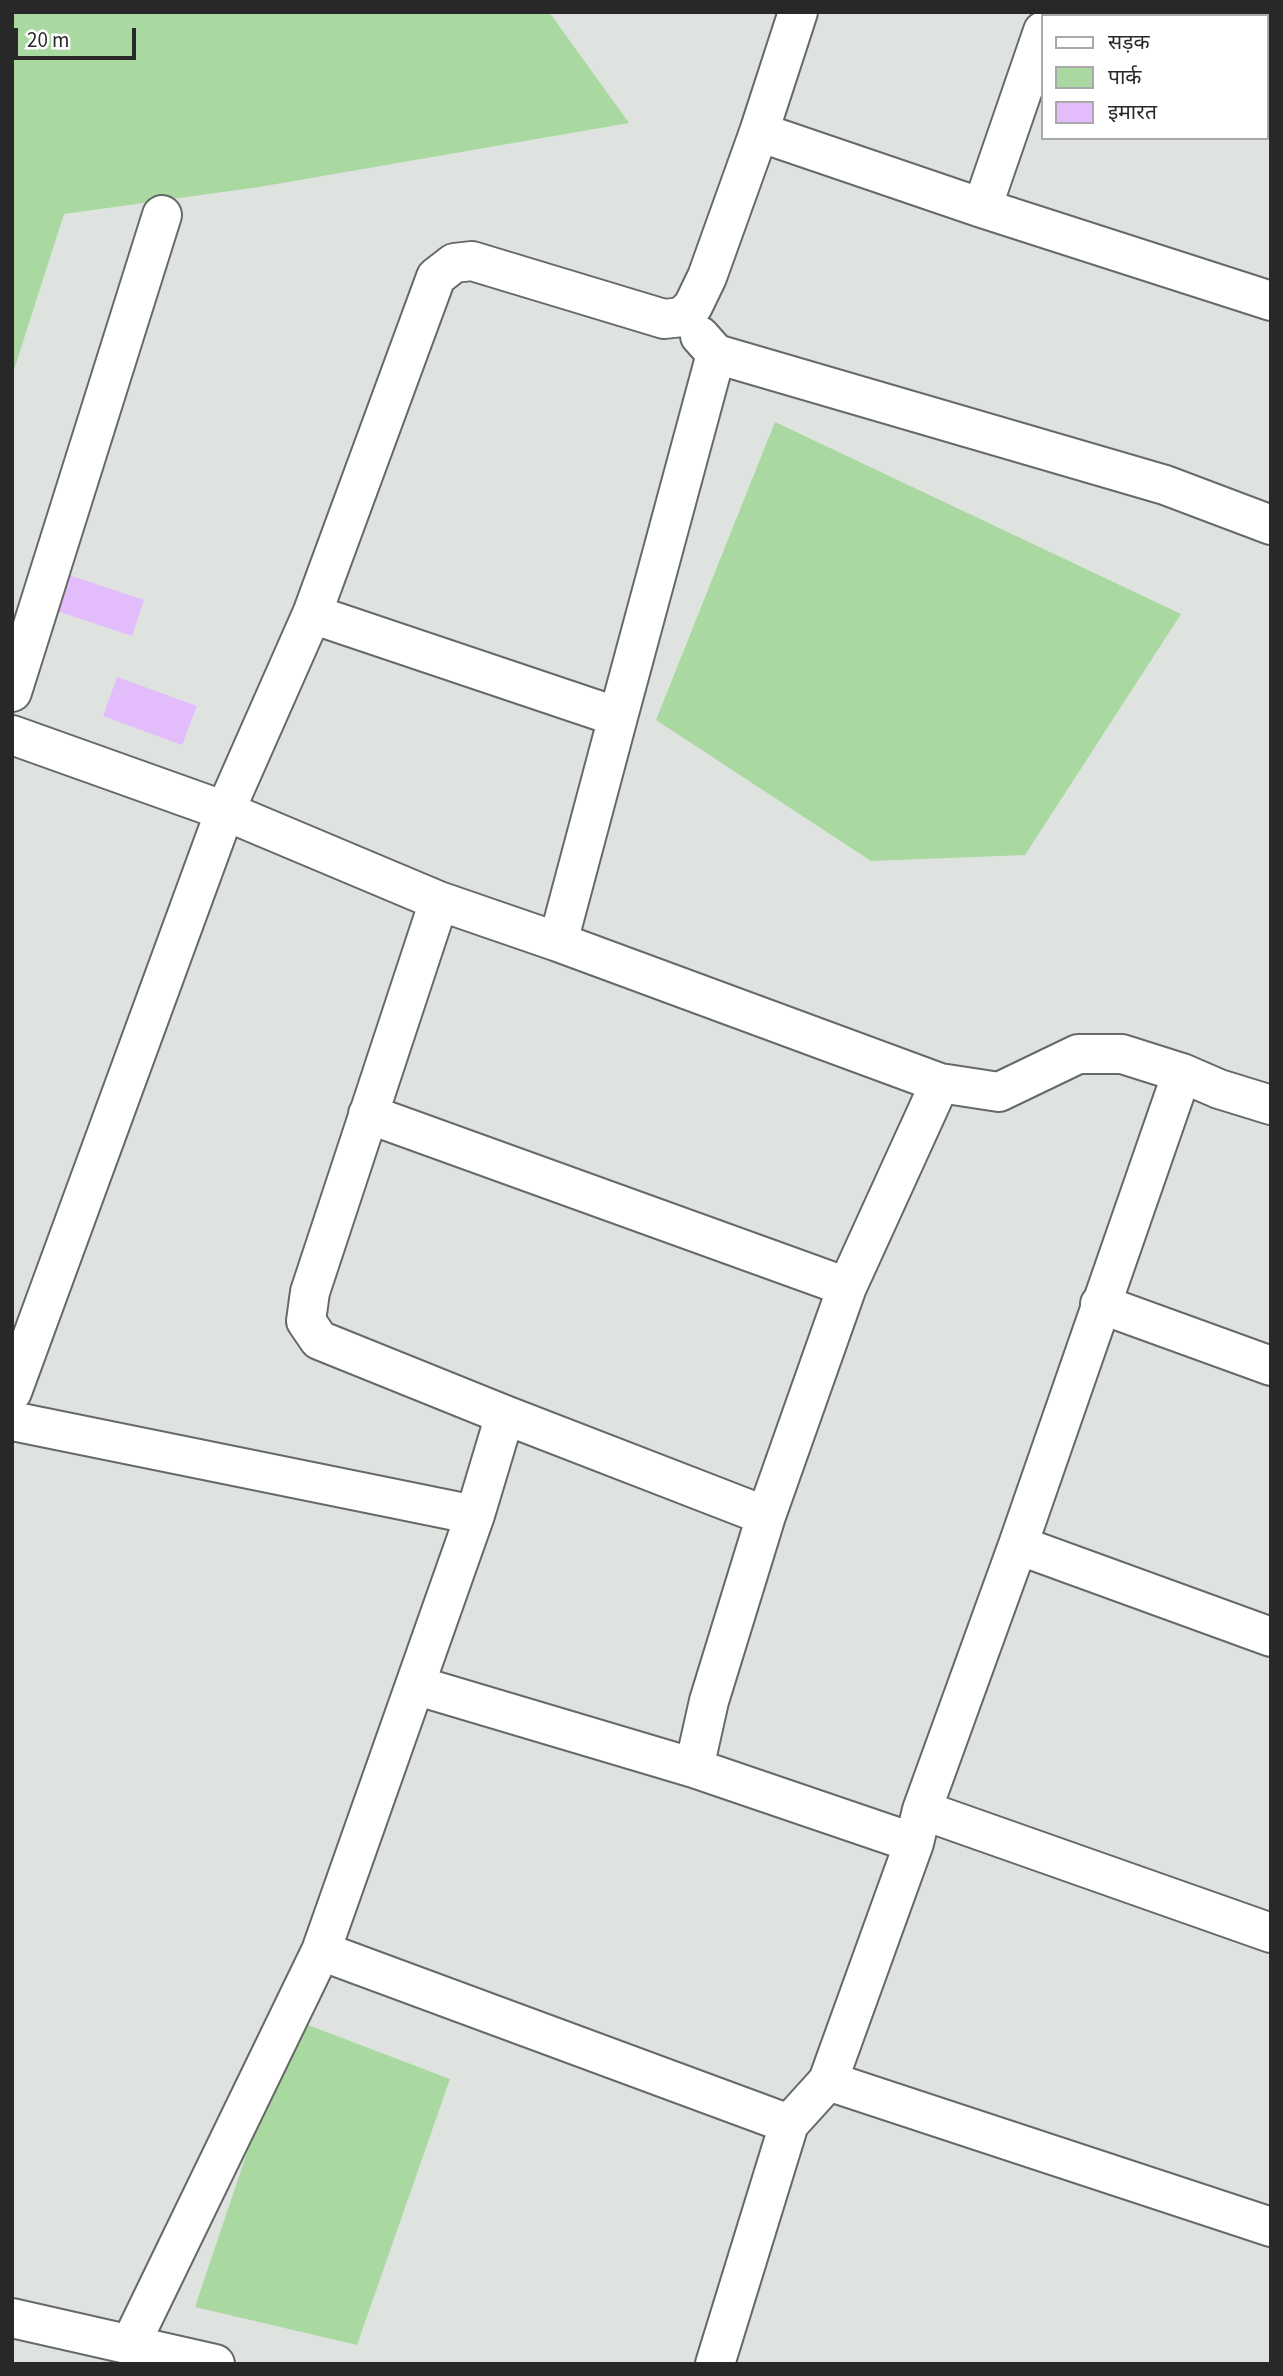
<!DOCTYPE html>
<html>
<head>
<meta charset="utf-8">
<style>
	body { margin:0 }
	#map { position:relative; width:1283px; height:2376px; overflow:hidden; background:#dfe3df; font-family:"Source Sans 3","Noto Sans Devanagari",sans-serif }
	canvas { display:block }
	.frame { position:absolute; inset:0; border:14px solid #272827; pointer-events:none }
	.legend { position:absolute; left:1041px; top:14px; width:228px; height:126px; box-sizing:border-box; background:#fff; border:2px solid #a9a9a9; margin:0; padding:9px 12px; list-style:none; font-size:21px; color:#272827 }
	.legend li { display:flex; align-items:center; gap:14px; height:35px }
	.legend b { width:35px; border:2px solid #a9a9a9 }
	.scale { position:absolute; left:14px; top:28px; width:122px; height:32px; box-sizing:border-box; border:4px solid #272827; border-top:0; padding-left:9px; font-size:21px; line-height:24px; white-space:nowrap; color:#272827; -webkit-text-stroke:5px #fff; paint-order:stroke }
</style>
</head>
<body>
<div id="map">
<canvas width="1283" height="2376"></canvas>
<div class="frame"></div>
<ul class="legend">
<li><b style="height:9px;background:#fff"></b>सड़क</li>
<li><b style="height:19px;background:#a9d8a1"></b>पार्क</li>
<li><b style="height:19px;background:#e2bcfb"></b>इमारत</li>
</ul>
<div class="scale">20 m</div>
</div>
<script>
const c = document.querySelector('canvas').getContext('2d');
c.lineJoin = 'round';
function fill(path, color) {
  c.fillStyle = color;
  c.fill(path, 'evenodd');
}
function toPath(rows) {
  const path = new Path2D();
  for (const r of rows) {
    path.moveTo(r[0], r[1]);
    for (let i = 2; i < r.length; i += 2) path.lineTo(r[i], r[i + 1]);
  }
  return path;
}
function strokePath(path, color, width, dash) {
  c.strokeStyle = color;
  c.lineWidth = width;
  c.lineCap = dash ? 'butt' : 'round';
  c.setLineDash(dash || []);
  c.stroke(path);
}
fill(toPath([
	[12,12,549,12,629,123,259,187,64,214,12,376],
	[775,422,1181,614,1025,855,871,861,656,720],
	[292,2019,450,2079,357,2345,195,2307]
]), '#a9d8a1');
fill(toPath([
	[66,574,144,600,132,636,54,610],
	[117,677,197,706,182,745,103,716]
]), '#e2bcfb');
const minor = toPath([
	[759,132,982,208,1271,301],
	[982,208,1043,31],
	[700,336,716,354,1165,485,1271,525],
	[312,614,618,717,716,354],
	[12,692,162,215],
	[12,735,225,811,439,901,558,942,618,717],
	[439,901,310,1292,306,1321,319,1340,505,1415,766,1516],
	[558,942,940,1083,999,1092,1078,1054,1122,1054,1182,1073,1219,1089,1271,1105],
	[368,1114,847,1287],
	[1100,1304,1271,1366],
	[12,1392,225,811,312,614,436,277,454,263,472,261,664,319,682,317,693,306,707,277,759,132,798,12],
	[12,1421,475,1515],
	[1018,1545,1271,1637],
	[415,1685,694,1768,914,1843],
	[694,1768,709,1701,766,1516,847,1287,940,1083],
	[922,1810,1271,1933],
	[321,1951,789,2124],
	[828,2081,1271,2227],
	[12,2318,215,2364],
	[131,2343,321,1951,475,1515,505,1415],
	[715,2364,789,2124,828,2081,914,1843,922,1810,1018,1545,1182,1073]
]);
strokePath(minor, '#666a66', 42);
strokePath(minor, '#fff', 38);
</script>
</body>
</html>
